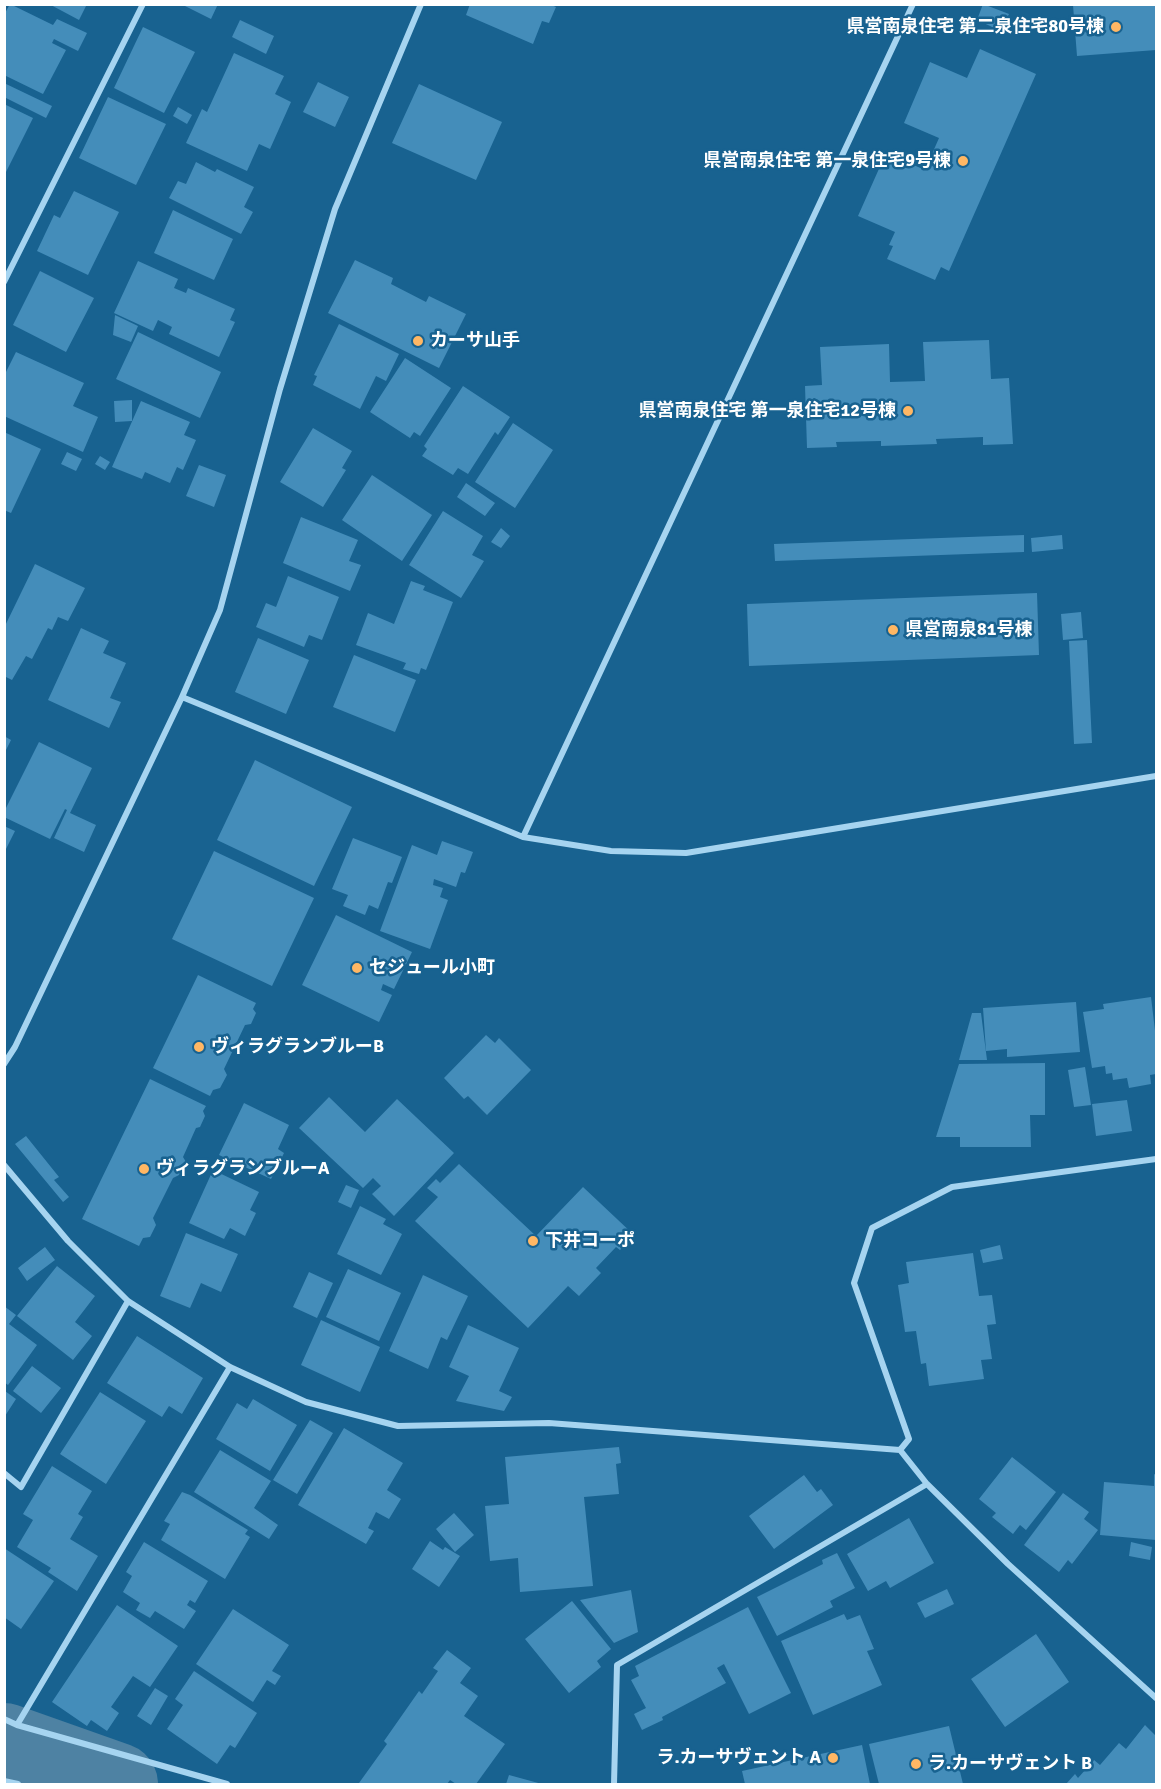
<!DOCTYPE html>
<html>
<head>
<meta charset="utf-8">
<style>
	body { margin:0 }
	#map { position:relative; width:1161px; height:1789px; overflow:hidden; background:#186290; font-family:Signika,sans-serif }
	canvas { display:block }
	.frame { position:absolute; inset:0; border:6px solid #fff; pointer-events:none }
</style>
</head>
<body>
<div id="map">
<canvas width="1161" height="1789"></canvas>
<div class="frame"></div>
</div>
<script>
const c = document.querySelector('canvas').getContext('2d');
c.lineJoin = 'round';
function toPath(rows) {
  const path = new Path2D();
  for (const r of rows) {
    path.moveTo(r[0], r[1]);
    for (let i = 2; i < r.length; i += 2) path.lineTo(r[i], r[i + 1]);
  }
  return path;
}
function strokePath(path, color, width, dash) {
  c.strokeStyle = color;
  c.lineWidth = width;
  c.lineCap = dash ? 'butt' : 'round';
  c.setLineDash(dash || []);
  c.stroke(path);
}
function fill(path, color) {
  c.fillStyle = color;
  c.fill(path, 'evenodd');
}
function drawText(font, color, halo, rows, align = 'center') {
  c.font = font + ' Signika,"Noto Sans JP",sans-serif';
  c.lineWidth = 5;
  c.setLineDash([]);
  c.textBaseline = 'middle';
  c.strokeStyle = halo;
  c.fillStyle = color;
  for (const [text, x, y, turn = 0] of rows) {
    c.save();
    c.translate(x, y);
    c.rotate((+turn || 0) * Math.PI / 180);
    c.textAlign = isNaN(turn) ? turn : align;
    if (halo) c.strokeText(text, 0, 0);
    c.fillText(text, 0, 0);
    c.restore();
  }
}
strokePath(toPath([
	[4,1744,117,1784]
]), '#4e82a3', 82);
fill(toPath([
	[10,4,53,25,57,19,87,33,78,51,54,39,52,43,66,50,43,94,4,75,4,15],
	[49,4,87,4,79,20],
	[181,4,218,4,211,19],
	[470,4,549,4,556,7,549,23,542,21,533,44,466,15],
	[983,4,1009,14,1001,31,977,20],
	[1073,5,1156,5,1156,50,1077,56],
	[240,20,274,36,266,54,232,37],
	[143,27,195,52,164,113,114,88],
	[980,49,1036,74,949,271,941,267,935,280,887,259,893,246,889,245,895,232,858,216,886,153,925,170,939,138,904,123,930,62,967,78],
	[234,53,284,76,275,94,291,102,270,149,259,144,247,171,186,143,202,109,207,112],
	[318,82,349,97,335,127,303,112],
	[4,83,52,106,46,118,4,97],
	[419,84,502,122,476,180,392,143],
	[108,97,166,124,136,185,79,158],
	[4,104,33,118,4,176],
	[178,107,192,115,187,124,173,116],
	[196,162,215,172,217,169,254,187,244,207,253,212,241,234,169,198,178,181,186,184],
	[74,191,119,212,88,275,37,251,54,215,60,218],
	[173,210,233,239,214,280,154,253],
	[355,260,393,278,391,284,426,302,429,296,466,314,439,368,328,313],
	[138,261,178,279,174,288,186,293,188,288,235,309,230,320,235,322,219,357,169,334,172,327,158,320,153,331,114,313],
	[40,271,94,298,66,352,13,325],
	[115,315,138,326,131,342,113,335],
	[339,324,399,354,386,381,376,376,360,409,313,385,317,376,314,375],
	[138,332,221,372,200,418,116,379],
	[989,340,991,379,1009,378,1013,444,983,445,983,437,936,439,937,444,881,446,881,441,836,442,837,447,807,448,805,386,822,385,820,347,889,344,890,382,925,381,923,342],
	[16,352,84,383,73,406,98,417,83,452,4,416,4,376],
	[405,358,451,388,420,436,414,432,410,438,370,412],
	[463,386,510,417,498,435,495,432,468,474,458,468,453,475,422,456,427,449,424,446],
	[132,400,132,421,115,422,114,401],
	[141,401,190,422,184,435,196,440,183,470,177,467,170,483,145,472,142,479,112,467],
	[513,423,553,450,515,508,475,482],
	[313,428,352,451,342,468,346,470,323,507,280,482],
	[4,432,41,449,11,513,4,510],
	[67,452,82,459,76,471,61,464],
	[100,456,110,462,105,470,95,464],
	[199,465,226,475,214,507,186,496],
	[372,475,432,515,402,561,342,520],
	[466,483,495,503,485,516,457,497],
	[443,511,483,536,472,555,484,561,461,598,409,565],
	[301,517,358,540,349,561,361,565,350,591,283,563],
	[501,528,510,536,501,548,491,542],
	[1024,535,1024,552,775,561,774,544],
	[1062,535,1063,549,1032,552,1031,538],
	[35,564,85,588,68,621,58,617,52,630,48,628,32,659,26,656,12,680,4,676,4,628],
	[288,576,339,597,322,640,309,635,304,647,256,627,266,603,276,607],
	[411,581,425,586,423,590,453,602,426,670,421,668,419,674,403,669,406,663,356,645,368,613,394,624],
	[1037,593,1039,655,749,666,747,604],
	[1081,612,1083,638,1063,640,1061,614],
	[81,628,109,641,103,653,126,663,110,698,121,702,109,728,48,700],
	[258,638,309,660,286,714,235,692],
	[1087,640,1092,743,1074,744,1069,641],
	[354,655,416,680,395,732,333,707],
	[4,736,11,740,4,754],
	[39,742,92,768,70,813,96,825,84,852,54,838,67,810,65,809,50,839,4,817,4,812],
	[255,760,352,807,314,886,217,840],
	[4,826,15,831,4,853],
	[353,838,402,857,392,883,388,882,378,909,369,905,365,915,343,906,348,895,332,889],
	[442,841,473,852,465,873,461,872,456,887,434,879,433,885,443,888,440,897,448,900,430,949,380,931,412,845,437,855],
	[214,851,314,898,272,986,172,939],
	[336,915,412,952,394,989,383,984,381,990,392,995,379,1022,302,985],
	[198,975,256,1003,253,1009,256,1013,251,1024,245,1025,224,1069,227,1075,220,1088,213,1090,210,1096,153,1068],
	[1151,997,1156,1039,1156,1074,1150,1075,1151,1084,1129,1088,1127,1078,1113,1080,1112,1073,1106,1074,1105,1066,1092,1068,1083,1012,1104,1009,1103,1004],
	[1076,1002,1080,1052,1007,1057,1007,1049,986,1051,983,1008],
	[972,1013,981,1013,987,1060,959,1060],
	[486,1035,495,1043,499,1038,531,1070,487,1115,468,1096,464,1099,444,1078],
	[1045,1063,1045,1115,1030,1115,1031,1147,960,1147,960,1137,936,1137,959,1064],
	[1085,1067,1091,1105,1074,1107,1068,1070],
	[150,1079,206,1106,203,1111,205,1116,200,1127,196,1128,183,1157,186,1162,179,1175,173,1178,153,1218,156,1225,150,1237,143,1238,139,1246,82,1219],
	[329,1097,365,1132,397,1099,454,1153,394,1216,372,1194,381,1186,373,1178,363,1188,299,1128],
	[1127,1100,1132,1131,1096,1136,1092,1104],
	[244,1103,289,1125,278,1149,284,1153,271,1179,219,1155],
	[26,1136,59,1177,54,1180,69,1197,63,1202,15,1144],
	[459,1164,536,1236,583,1187,634,1235,620,1250,616,1247,596,1268,601,1273,579,1296,568,1286,528,1328,415,1221,438,1197,427,1188,436,1179,440,1183],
	[213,1170,259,1192,250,1210,256,1213,245,1236,230,1228,224,1239,189,1223],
	[346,1185,359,1190,351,1208,338,1202],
	[360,1206,386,1219,383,1224,402,1234,381,1275,337,1254],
	[186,1233,238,1254,221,1292,201,1283,190,1308,160,1296],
	[1000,1245,1003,1259,983,1263,980,1250],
	[45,1247,55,1260,27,1281,18,1268],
	[973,1253,979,1296,992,1295,996,1324,987,1325,992,1359,981,1360,984,1379,929,1386,926,1363,921,1364,916,1331,905,1332,898,1285,909,1283,906,1262],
	[57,1266,95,1296,75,1322,92,1336,73,1360,17,1316],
	[348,1269,401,1293,379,1341,326,1317],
	[309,1272,333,1283,317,1318,293,1307],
	[423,1275,468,1296,447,1340,441,1337,428,1369,389,1351],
	[4,1306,16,1315,9,1324,37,1345,8,1385,4,1382],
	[321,1320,380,1347,360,1392,301,1365],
	[468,1325,519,1348,499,1391,512,1397,504,1411,456,1401,469,1376,449,1367],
	[137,1336,203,1378,182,1414,169,1406,162,1417,107,1383],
	[32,1366,61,1388,41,1413,13,1391],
	[5,1391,16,1399,5,1416],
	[100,1392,146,1421,106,1484,60,1454],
	[253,1399,297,1425,270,1471,216,1439,237,1403,247,1409],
	[310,1420,333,1433,297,1494,273,1480],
	[344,1428,403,1463,387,1490,401,1499,389,1519,376,1512,368,1528,374,1531,366,1544,298,1505],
	[619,1447,621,1463,616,1464,619,1494,584,1497,593,1586,520,1592,518,1558,490,1561,485,1506,509,1504,505,1457],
	[220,1450,271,1481,254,1508,278,1525,269,1539,194,1492],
	[1012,1457,1056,1492,1026,1530,1020,1525,1013,1534,992,1517,996,1513,979,1499],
	[52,1466,92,1491,78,1514,83,1517,70,1539,98,1556,77,1591,48,1572,51,1568,17,1547,33,1520,23,1514],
	[1154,1474,1156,1475,1156,1540,1100,1535,1104,1482,1154,1486],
	[804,1475,817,1492,821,1489,833,1505,774,1549,749,1516],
	[182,1492,190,1495,248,1530,245,1534,250,1537,225,1579,161,1540,170,1524,164,1521],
	[1063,1493,1089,1512,1084,1519,1098,1530,1072,1564,1068,1560,1059,1572,1024,1545],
	[454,1513,474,1535,455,1552,436,1529],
	[909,1518,934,1563,890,1588,886,1581,868,1591,847,1554],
	[430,1541,443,1550,445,1547,460,1556,439,1587,412,1569],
	[144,1542,208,1581,195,1603,190,1600,187,1605,196,1611,184,1629,155,1611,150,1618,136,1610,140,1603,123,1592,132,1576,126,1572],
	[1131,1542,1152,1547,1150,1560,1129,1556],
	[4,1548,54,1581,21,1629,4,1617],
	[837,1553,855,1588,830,1601,833,1607,777,1636,757,1597,823,1564,822,1560],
	[947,1589,954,1604,925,1618,917,1603],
	[631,1590,638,1632,614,1643,580,1600],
	[572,1601,611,1649,597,1661,601,1667,569,1693,525,1639],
	[117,1605,178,1646,150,1687,133,1676,111,1707,119,1713,107,1731,91,1720,87,1726,52,1702],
	[748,1607,791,1693,749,1714,724,1664,717,1668,726,1683,662,1717,663,1720,642,1730,634,1714,646,1708,631,1680,639,1676,635,1666],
	[233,1609,289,1645,272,1671,281,1676,275,1685,267,1680,253,1702,196,1664],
	[844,1614,847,1620,860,1615,874,1649,867,1651,882,1685,813,1715,781,1641],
	[1036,1634,1069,1682,1005,1727,971,1679],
	[447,1650,471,1668,460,1683,478,1696,464,1716,505,1744,476,1784,456,1784,450,1780,447,1784,362,1784,359,1783,387,1744,384,1741,419,1691,422,1694,438,1671,433,1668],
	[194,1671,257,1713,235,1748,230,1745,217,1764,167,1729,183,1705,175,1699],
	[155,1688,168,1696,151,1725,137,1716],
	[1145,1725,1156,1736,1156,1784,1066,1784,1075,1774,1078,1778,1094,1760,1100,1765,1119,1743,1126,1749],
	[949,1726,963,1784,879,1784,869,1744],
	[862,1745,870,1784,745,1784,742,1771],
	[509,1775,542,1784,506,1784]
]), '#448dba');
strokePath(toPath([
	[4,282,143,4],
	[182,697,523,837,611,851,686,853,1156,776],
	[523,837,913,4],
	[4,1064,15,1047,182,697,220,610,280,389,335,209,421,4],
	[1156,1159,952,1187,872,1228,854,1283,909,1439,900,1450,927,1484,1008,1564,1156,1698],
	[4,1165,68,1241,128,1301,230,1367,306,1402,398,1426,549,1423,900,1450],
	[4,1473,21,1487,128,1301],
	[4,1719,17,1725,227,1784],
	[17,1725,230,1367],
	[4,1781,18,1784],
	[614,1784,617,1665,927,1484]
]), '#a6d4f0', 6);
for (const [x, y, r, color] of [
	[1116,27,6,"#ffb764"],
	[963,161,6,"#ffb764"],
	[418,341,6,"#ffb764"],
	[908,411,6,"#ffb764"],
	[893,630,6,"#ffb764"],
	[357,968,6,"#ffb764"],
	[199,1047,6,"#ffb764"],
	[144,1169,6,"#ffb764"],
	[533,1241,6,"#ffb764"],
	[833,1758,6,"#ffb764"],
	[916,1764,6,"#ffb764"]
]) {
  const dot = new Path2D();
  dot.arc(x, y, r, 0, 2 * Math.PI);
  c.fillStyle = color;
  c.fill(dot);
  strokePath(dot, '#186290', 2);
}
drawText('bold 18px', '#fff', '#186290', [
	["県営南泉住宅 第二泉住宅80号棟",1104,27,"right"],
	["県営南泉住宅 第一泉住宅9号棟",951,161,"right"],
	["カーサ山手",430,341],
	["県営南泉住宅 第一泉住宅12号棟",896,411,"right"],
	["県営南泉81号棟",905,630],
	["セジュール小町",369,968],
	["ヴィラグランブルーB",211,1047],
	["ヴィラグランブルーA",156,1169],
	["下井コーポ",545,1241],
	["ラ.カーサヴェント A",821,1758,"right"],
	["ラ.カーサヴェント B",928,1764]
], 'left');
</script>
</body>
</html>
